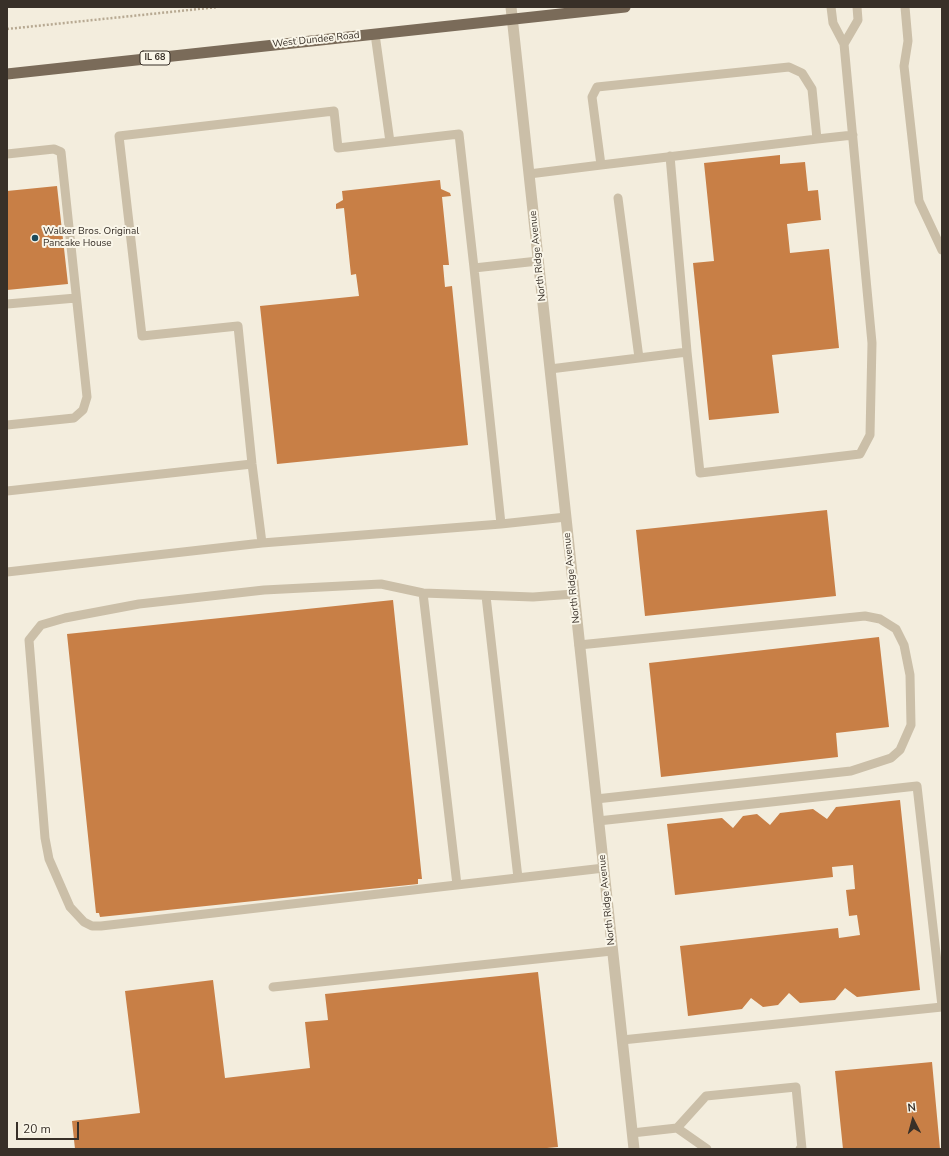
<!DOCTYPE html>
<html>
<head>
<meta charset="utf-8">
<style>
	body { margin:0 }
	#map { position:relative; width:949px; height:1156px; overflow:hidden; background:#f3eddd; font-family:"Nunito Sans",sans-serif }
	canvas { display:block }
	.frame { position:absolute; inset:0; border:8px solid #383028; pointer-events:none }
	.north { position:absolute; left:893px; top:1100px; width:40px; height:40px; -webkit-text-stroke:3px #faf6e9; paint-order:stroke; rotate:354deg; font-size:11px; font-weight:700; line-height:16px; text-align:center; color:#383028 }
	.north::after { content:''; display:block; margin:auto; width:14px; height:18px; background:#383028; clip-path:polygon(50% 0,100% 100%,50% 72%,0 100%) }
	.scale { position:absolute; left:16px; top:1122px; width:63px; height:18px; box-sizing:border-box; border:2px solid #383028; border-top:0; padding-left:5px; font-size:12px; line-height:14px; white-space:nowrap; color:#383028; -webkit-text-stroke:3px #faf6e9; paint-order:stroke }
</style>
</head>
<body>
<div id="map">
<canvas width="949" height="1156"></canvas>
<div class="frame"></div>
<div class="north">N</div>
<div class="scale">20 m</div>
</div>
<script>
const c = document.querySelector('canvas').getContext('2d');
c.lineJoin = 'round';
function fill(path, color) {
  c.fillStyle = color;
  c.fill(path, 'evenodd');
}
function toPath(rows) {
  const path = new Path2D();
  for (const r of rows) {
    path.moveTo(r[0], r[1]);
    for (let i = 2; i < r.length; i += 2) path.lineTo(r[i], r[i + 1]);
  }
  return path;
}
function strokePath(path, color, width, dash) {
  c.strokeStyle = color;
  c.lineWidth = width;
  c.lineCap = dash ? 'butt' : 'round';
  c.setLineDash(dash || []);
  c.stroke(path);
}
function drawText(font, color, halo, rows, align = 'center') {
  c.font = font + ' "Nunito Sans",sans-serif';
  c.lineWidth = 4;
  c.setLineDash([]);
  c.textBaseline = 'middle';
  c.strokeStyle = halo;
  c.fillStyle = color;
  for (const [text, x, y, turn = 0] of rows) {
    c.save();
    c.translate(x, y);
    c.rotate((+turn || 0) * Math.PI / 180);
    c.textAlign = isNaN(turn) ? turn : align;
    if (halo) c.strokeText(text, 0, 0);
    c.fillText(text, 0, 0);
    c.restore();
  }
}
fill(toPath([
	[780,155,780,164,805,162,808,191,818,190,821,220,787,224,790,253,829,249,839,348,772,355,779,413,709,420,693,263,714,261,704,163],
	[440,180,441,189,450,193,451,196,442,197,449,265,443,265,445,287,452,286,468,445,277,464,260,306,359,296,356,274,351,275,344,208,336,209,336,204,343,200,342,191],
	[57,186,68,284,7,290,7,191],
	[827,510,836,596,645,616,636,530],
	[393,600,422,879,418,879,418,884,100,917,99,913,96,913,67,634],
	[879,637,889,727,836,733,838,757,661,777,649,663],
	[900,800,920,990,857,997,845,988,835,1000,800,1003,789,993,778,1005,763,1007,751,998,742,1009,688,1016,680,946,838,928,839,938,860,935,857,915,849,916,846,890,855,889,853,865,832,867,833,877,675,895,667,824,722,818,733,828,743,816,757,814,770,825,780,813,813,809,827,819,836,807],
	[538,972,558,1147,536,1149,75,1149,72,1121,140,1113,125,991,213,980,225,1078,310,1068,305,1022,328,1020,325,994],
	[932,1062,940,1149,843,1149,835,1071]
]), '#c87f46');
strokePath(toPath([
	[7,29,218,7]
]), '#b7a992', 2.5, [2, 2]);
strokePath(toPath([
	[905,7,908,41,904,66,919,201,942,250],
	[375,34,390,142],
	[844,44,858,20,857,7],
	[817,139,853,135],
	[7,154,54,149,61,152,87,397,83,410,74,418,7,425],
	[670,156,687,352],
	[529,174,601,165,592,97,597,87,789,67,802,73,812,89,817,139,601,165],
	[618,198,639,358],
	[474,268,501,524],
	[7,304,76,298],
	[550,369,687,352,700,473,860,454,870,435,872,343,844,44,833,23,831,7],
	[7,491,252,464],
	[262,543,501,524,566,517],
	[7,572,262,543,252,464,238,326,142,336,119,136,334,111,338,148,459,134,474,268,538,261],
	[423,593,457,885],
	[574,594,533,597,423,593,381,584,264,590,139,604,65,618,41,625,29,640,45,838,49,859,70,907,84,922,92,926,101,926,604,868],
	[486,596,518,878],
	[579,645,865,616,880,619,896,629,904,645,910,675,911,725,900,750,891,758,851,771,596,799],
	[598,821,917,786,942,1006],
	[273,987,612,951],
	[622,1040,942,1007],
	[677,1128,707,1149],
	[632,1133,677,1128,706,1096,796,1087,802,1149,800,1149]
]), '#cbbfa8', 9);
strokePath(toPath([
	[511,7,634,1149]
]), '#cbbfa8', 11);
strokePath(toPath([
	[7,74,625,7]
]), '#7a6b59', 11);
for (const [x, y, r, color] of [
	[35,238,4,"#1d4a5a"]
]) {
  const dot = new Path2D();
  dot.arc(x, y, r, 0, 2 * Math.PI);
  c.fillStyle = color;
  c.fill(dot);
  strokePath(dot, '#faf6e9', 1.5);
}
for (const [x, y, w] of [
	[155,58,30]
]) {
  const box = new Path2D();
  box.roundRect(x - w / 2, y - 7, w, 14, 3);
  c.fillStyle = '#faf6e9';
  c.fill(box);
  strokePath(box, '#383028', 1);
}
drawText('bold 9px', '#383028', null, [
	["IL 68",155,58]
]);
drawText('10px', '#383028', '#faf6e9', [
	["West Dundee Road",316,40,-6],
	["North Ridge Avenue",538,256,-96],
	["North Ridge Avenue",572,578,-96],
	["North Ridge Avenue",607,900,-96]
]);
drawText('10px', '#383028', '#faf6e9', [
	["Walker Bros. Original",43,232],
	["Pancake House",43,244]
], 'left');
</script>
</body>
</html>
